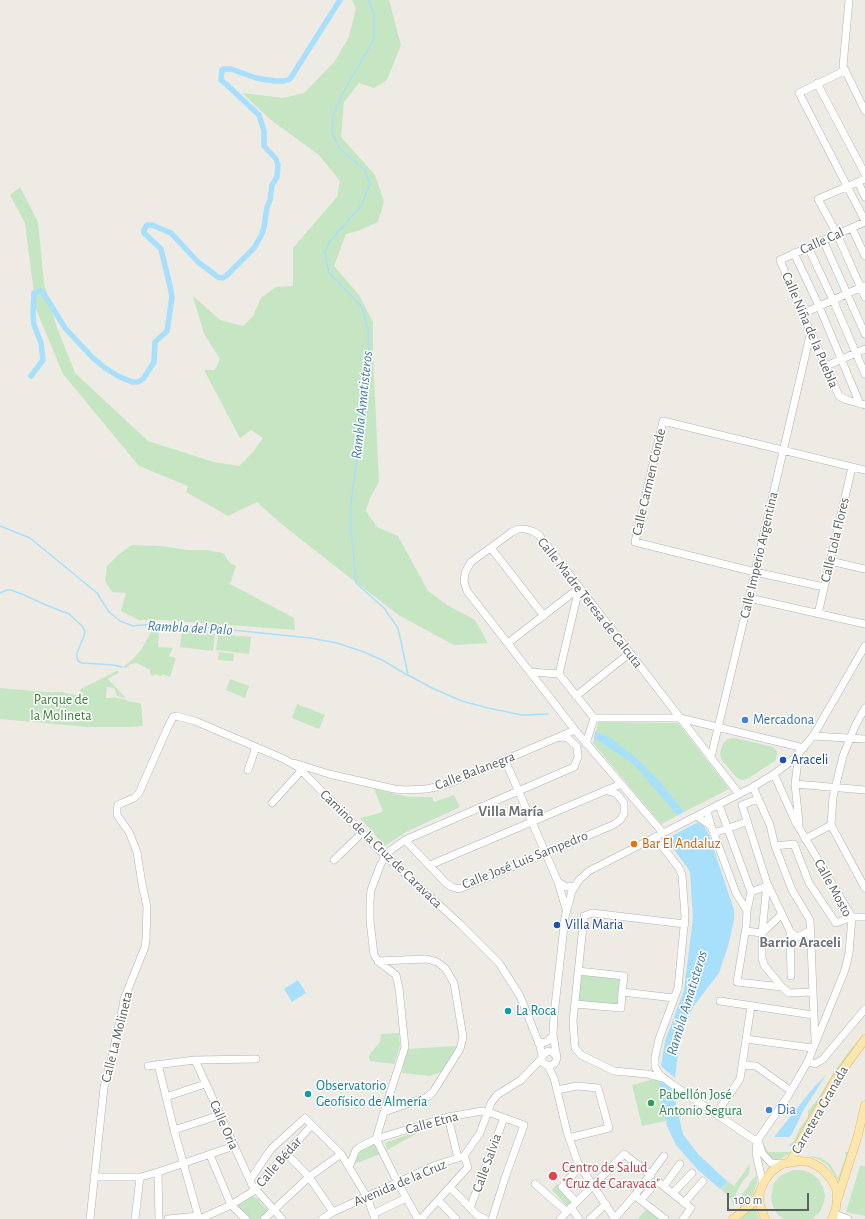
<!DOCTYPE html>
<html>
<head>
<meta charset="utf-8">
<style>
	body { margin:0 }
	#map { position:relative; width:865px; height:1219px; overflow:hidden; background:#eeebe5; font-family:"Alegreya Sans",sans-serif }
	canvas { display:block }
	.scale { position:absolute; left:727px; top:1193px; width:82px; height:18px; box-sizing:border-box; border:2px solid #5c6164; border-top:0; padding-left:5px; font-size:12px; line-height:14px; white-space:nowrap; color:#5c6164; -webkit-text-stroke:3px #fff; paint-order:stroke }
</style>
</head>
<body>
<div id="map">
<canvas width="865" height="1219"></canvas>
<div class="scale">100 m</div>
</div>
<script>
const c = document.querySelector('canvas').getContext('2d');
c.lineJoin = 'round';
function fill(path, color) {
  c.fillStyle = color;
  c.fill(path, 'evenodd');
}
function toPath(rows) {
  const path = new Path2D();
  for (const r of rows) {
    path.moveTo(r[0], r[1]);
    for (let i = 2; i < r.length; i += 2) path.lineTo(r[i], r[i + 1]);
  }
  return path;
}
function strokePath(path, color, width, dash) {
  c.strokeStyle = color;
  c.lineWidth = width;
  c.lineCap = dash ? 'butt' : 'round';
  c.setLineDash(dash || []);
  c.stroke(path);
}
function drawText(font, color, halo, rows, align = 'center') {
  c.font = font + ' "Alegreya Sans",sans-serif';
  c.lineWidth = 3;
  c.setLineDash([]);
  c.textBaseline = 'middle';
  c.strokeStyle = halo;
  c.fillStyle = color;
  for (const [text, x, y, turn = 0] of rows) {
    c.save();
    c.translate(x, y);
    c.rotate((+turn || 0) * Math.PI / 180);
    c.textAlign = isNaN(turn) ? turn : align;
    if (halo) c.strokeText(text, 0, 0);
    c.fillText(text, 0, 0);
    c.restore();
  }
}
fill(toPath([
	[352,0,389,0,401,45,387,80,374,88,359,83,344,102,341,137,375,175,384,202,378,222,358,231,346,234,334,266,359,295,373,322,373,355,379,482,370,498,366,511,377,527,398,536,428,591,447,605,475,620,488,643,454,645,400,616,345,574,279,522,257,502,228,516,186,492,188,486,139,466,63,374,36,309,25,223,10,195,20,187,38,222,44,283,56,325,75,373,148,441,214,462,239,466,253,452,263,438,251,430,240,438,204,370,215,370,220,359,204,334,193,296,220,320,243,326,253,316,261,298,276,287,293,286,293,248,337,197,340,181,319,155,271,120,242,93,283,98,304,93,335,61,349,37,356,8],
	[132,545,161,546,187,550,206,550,223,553,230,563,236,566,230,584,294,618,295,630,164,620,139,620,121,611,126,593,112,592,105,581,107,566,118,555],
	[154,627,177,629,177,633,159,632,158,647,173,648,169,656,176,658,170,677,163,674,161,676,155,674,154,676,150,674,150,670,137,663,131,664,125,668,123,667,132,660,141,650],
	[182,630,215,634,213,651,180,647],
	[218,634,251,637,249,654,216,650],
	[219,652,234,654,233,661,218,660],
	[117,671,119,672,116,675,114,675,108,679,126,698,117,696,114,688,107,687,106,698,113,698,113,697,127,700,127,701,139,703,141,704,143,726,131,727,87,727,0,719,0,688,45,692,62,692,80,696,83,695,84,693,81,694,81,691,79,690],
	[230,679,249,686,245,698,226,690],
	[297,704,325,715,319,729,292,718],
	[598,722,678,723,729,789,661,824,593,743],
	[734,738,773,747,777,751,776,760,749,778,743,780,737,778,721,759,720,753,723,743,728,739],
	[374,789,409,797,432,797,434,802,454,795,460,807,406,832,385,846,360,818,380,813,383,811],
	[581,974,620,978,617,1006,578,1002],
	[399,1033,400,1046,394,1064,370,1061,369,1058,370,1054,380,1042,381,1034],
	[457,1046,441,1072,430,1076,402,1073,407,1049],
	[853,1046,855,1047,820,1098,795,1146,788,1146,794,1141,800,1128,808,1117,808,1111,818,1099,835,1070,841,1063,844,1058],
	[659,1078,669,1120,642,1126,632,1085],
	[420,1130,423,1130,387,1150,385,1143],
	[373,1141,380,1154,354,1164,359,1152],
	[762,1141,768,1152,791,1152,781,1159,772,1160,766,1153],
	[845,1152,849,1152,839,1181,827,1165,820,1160,807,1155,821,1158,830,1164,838,1178,846,1156],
	[750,1164,749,1174,742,1182,736,1193,734,1207,731,1199,721,1189,728,1182,734,1186],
	[860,1166,865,1166,865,1216,846,1212],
	[756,1170,757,1183,753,1194,748,1201,740,1208,742,1194,748,1187,750,1182,756,1176],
	[793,1170,802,1170,811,1173,818,1179,823,1187,825,1196,823,1205,819,1213,812,1219,784,1219,777,1214,773,1206,771,1197,774,1183,780,1176],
	[557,1184,574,1202,569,1208,552,1190],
	[252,1196,258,1199,269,1212,263,1219,246,1219,235,1206],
	[648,1207,662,1219,638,1219],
	[755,1207,759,1219,739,1219,741,1217]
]), '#c6e5c2');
fill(toPath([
	[595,732,609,737,634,756,661,783,684,812,677,815,637,768,626,759,594,738],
	[698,822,704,826,709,835,734,910,734,920,728,946,719,973,693,1007,683,1031,678,1053,675,1078,661,1066,665,1041,684,990,693,918,690,873,687,867,666,839],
	[298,980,306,993,292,1002,284,989],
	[826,1075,803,1111,792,1134,789,1137,774,1137,814,1087],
	[659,1081,672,1088,683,1134,698,1154,728,1182,720,1189,698,1170,676,1145,667,1126]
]), '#a8e0fb');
strokePath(toPath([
	[368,0,374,13,374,39,344,91,333,115,332,133,340,149,365,170,370,184,361,206,330,241,325,253,329,273,362,307,368,330,369,358,351,504,351,528,356,583,384,608,398,628,408,675,432,688,462,701,488,708,522,715,548,714],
	[0,526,30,538,97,593,109,612,120,621,133,626,151,624,213,628,310,638,337,643,364,652,384,661,407,675],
	[0,593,7,590,11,590,24,595,46,605,69,614,82,626,85,631,84,636,77,653,77,657,78,661,82,663,114,665,122,667]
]), '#a8e0fb', 1.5);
strokePath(toPath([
	[31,376,43,360,41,343,34,325,33,313,34,293,41,291,44,294,65,328,92,357,105,368,118,376,132,382,138,382,143,379,154,362,155,342,167,331,172,297,170,286,161,249,144,233,144,230,147,225,152,225,171,233,198,262,218,277,223,278,226,276,254,248,262,234,264,227,267,207,270,200,272,185,277,177,278,165,276,159,264,146,264,131,259,115,227,85,221,80,222,70,224,69,231,69,256,78,274,81,284,81,290,79,340,0]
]), '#a8e0fb', 5.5);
const minor = toPath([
	[849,0,843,66,865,111],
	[844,71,799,93,865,221],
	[817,83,865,174],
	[865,179,818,199,837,234,865,297],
	[858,182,865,197],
	[865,222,780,260,802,314,813,337,839,396,847,400,865,405],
	[852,228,865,256],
	[823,240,865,334],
	[808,247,833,300,865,374],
	[794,253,819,306,860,404],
	[802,314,864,286],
	[826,366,865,349],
	[491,548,544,616],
	[830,561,865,569],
	[824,587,755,572,635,542,663,421,865,470],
	[749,598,865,624],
	[818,614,852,467],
	[508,643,579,588],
	[530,672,559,674,594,718,586,744],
	[559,674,579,588],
	[576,696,630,653],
	[594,718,680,718,804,748],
	[813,736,865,739],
	[711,757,749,598,811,331],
	[505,760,558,882],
	[294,763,329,774,394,789,405,790,426,789,441,786,455,781,575,730],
	[248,770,256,747],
	[795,784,865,790],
	[753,787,770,825,775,846,792,890,810,920,815,1040],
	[758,799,742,805,767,883,790,931,794,935,798,937,810,931],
	[272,803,301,771],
	[719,805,751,892,747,911],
	[707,811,711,826,736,893,747,911,746,927,737,982,782,987,789,993,813,992],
	[697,816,711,826],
	[799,823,795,784,799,753],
	[831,825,833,797,843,756,855,726,865,708],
	[831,825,865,888],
	[663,833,575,730,467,591,464,582,465,573,468,567,471,562,512,532,518,529,525,529,532,531,538,534,739,794],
	[714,833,746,822],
	[655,837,679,868,682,875,685,916,678,988,659,1039,655,1057,655,1067,660,1075,673,1085,759,1143,762,1153,771,1163,783,1164],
	[805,839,831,825],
	[405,840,446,883,452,887,459,889,613,825,620,820,624,814,624,803,617,794,606,790],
	[775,846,794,844,809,883,836,923,852,917,865,917],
	[334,860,362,833],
	[430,865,621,784],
	[767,883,762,933,762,958,764,965,782,987],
	[751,892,767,886],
	[566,909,558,882,566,887,575,886],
	[746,931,762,933,781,915],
	[790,931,791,976],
	[378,961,427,959,437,962,445,968,454,983,463,1037,460,1049,433,1092,427,1097,384,1112],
	[622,992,674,998],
	[720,1001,813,1015],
	[575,1004,621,1008,622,992,624,976,578,971],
	[746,1039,812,1048],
	[538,1042,543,1043,548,1041,553,1035],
	[556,1057,554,1053,548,1051,542,1056,542,1062,548,1066,554,1064,556,1061,557,1058,553,1035,554,1015,565,917,572,891,579,880,589,871,753,787,774,774,790,762,799,753,813,736,865,646],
	[195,1060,252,1185,282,1219],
	[808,1061,815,1064,823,1059,865,1009],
	[158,1064,174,1130,199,1219],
	[743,1065,756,1066,791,1091],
	[148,1066,195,1060,256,1059],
	[548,1066,554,1078,567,1132,578,1163,615,1219],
	[663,1078,647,1074,614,1071,581,1055,575,1048,573,1021,584,916,592,913,685,924],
	[557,1090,577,1086,598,1088,609,1128,569,1138],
	[166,1097,205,1084],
	[716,1114,740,1079,751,1006],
	[448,1117,458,1158],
	[174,1130,220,1115],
	[376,1139,384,1112,405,1047,399,988,396,975,380,963,374,955,370,921,370,901,371,890,380,866,385,856,391,850,405,840,574,767,578,757,577,747,569,739,564,737,557,738],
	[376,1139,398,1183,418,1219],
	[286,1153,309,1177,333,1212],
	[210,1155,231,1205,246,1219],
	[349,1167,356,1150,360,1147,376,1139,448,1117,482,1111,488,1112,524,1125,505,1178,492,1219],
	[158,1172,159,1219],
	[94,1177,141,1177,158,1172,234,1146],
	[250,1180,271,1149,305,1118,341,1154,367,1197,375,1219],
	[535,1184,567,1212],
	[763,1184,756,1154,757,1141,788,1096,808,1061,845,970,849,953,852,917,795,821,774,774],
	[664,1186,680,1164],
	[450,1187,477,1215,485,1219],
	[673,1193,692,1173],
	[638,1198,665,1219],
	[438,1200,456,1219],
	[641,1200,657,1181,691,1208,683,1219],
	[576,1202,562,1187,580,1166],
	[684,1203,703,1181],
	[571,1207,579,1219],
	[470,1208,504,1118],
	[373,1214,406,1198],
	[835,1214,848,1219],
	[615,1218,635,1195,664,1156],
	[90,1219,104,1087,111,1061,123,1006,124,999,145,947,146,939,147,907,142,884,137,852,129,832,117,815,117,808,118,805,122,803,134,798,139,793,167,729,173,717,176,716,195,721,284,759,298,767,377,848,460,924,499,963,520,996,540,1046,542,1056],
	[135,1219,140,1177],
	[168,1219,198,1216],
	[200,1219,231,1205,255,1190,279,1161,312,1125],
	[264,1219,309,1177,341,1154],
	[322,1219,333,1212,436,1165,464,1156,480,1133,491,1103,497,1095,521,1080,542,1058],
	[421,1219,468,1167,464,1156],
	[560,1219,624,1154,651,1175],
	[590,1219,606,1204]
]);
const major = toPath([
	[790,1162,804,1135,836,1079,865,1039],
	[838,1198,858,1135,865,1105],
	[733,1219,754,1202,759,1194],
	[765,1219,759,1202,760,1191,765,1180,772,1171,782,1164,799,1161,810,1162,821,1168,832,1180,837,1191,837,1198,836,1208,832,1219]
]);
strokePath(minor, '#b0b3b6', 8);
strokePath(major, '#ebb661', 9);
strokePath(minor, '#fff', 7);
strokePath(major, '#fbe6ad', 8);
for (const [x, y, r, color] of [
	[745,720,4,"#3f7fe0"],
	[783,760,4,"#1a4fb4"],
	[634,844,4,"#e8710a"],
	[557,925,4,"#1a4fb4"],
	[508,1011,4,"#0f9aa8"],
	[308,1094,4,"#0f9aa8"],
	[651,1103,4,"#2e9e5b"],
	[769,1110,4,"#3f7fe0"],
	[553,1176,5,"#e0444e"]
]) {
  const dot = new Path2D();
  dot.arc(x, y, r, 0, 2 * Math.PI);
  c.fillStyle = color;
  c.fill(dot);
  strokePath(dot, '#fff', 1.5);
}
drawText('14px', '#5c6164', '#fff', [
	["Calle Cal",822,241,-24],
	["Calle Niña de la Puebla",810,330,67],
	["Calle Carmen Conde",649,482,-77],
	["Calle Lola Flores",835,540,-77],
	["Calle Imperio Argentina",759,555,-77],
	["Calle Madre Teresa de Calcuta",590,603,52],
	["Calle Balanegra",475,771,-21],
	["Camino de la Cruz de Caravaca",381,849,44],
	["Calle José Luis Sampedro",525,860,-22],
	["Calle Mosto",833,888,61],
	["Calle La Molineta",117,1037,-76],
	["Carretera Granada",820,1110,-60],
	["Calle Etna",432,1123,-15],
	["Calle Oria",224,1125,66],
	["Calle Bédar",279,1162,-49],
	["Calle Salvia",487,1163,-70],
	["Avenida de la Cruz",400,1183,-23]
]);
drawText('14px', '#3c8038', '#fff', [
	["Parque de",61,700],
	["la Molineta",61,716]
]);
drawText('14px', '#366cbe', '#fff', [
	["Mercadona",753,720],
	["Dia",777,1110]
], 'left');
drawText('14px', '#164399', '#fff', [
	["Araceli",791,760],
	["Villa Maria",565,925]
], 'left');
drawText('14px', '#c56008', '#fff', [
	["Bar El Andaluz",642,844]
], 'left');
drawText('14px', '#0d838f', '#fff', [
	["La Roca",516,1011],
	["Observatorio",316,1086],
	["Geofísico de Almería",316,1102]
], 'left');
drawText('14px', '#27864d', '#fff', [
	["Pabellón José",659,1095],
	["Antonio Segura",659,1111]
], 'left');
drawText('14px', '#be3a42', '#fff', [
	["Centro de Salud",562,1168],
	["\"Cruz de Caravaca\"",562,1184]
], 'left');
drawText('italic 15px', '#427ca4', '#fff', [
	["Rambla Amatisteros",362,405,-84],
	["Rambla del Palo",190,628,3],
	["Rambla Amatisteros",687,1003,-73]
]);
drawText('bold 15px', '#6d7376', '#fff', [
	["Villa María",511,811],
	["Barrio Araceli",800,942]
]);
</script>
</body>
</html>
